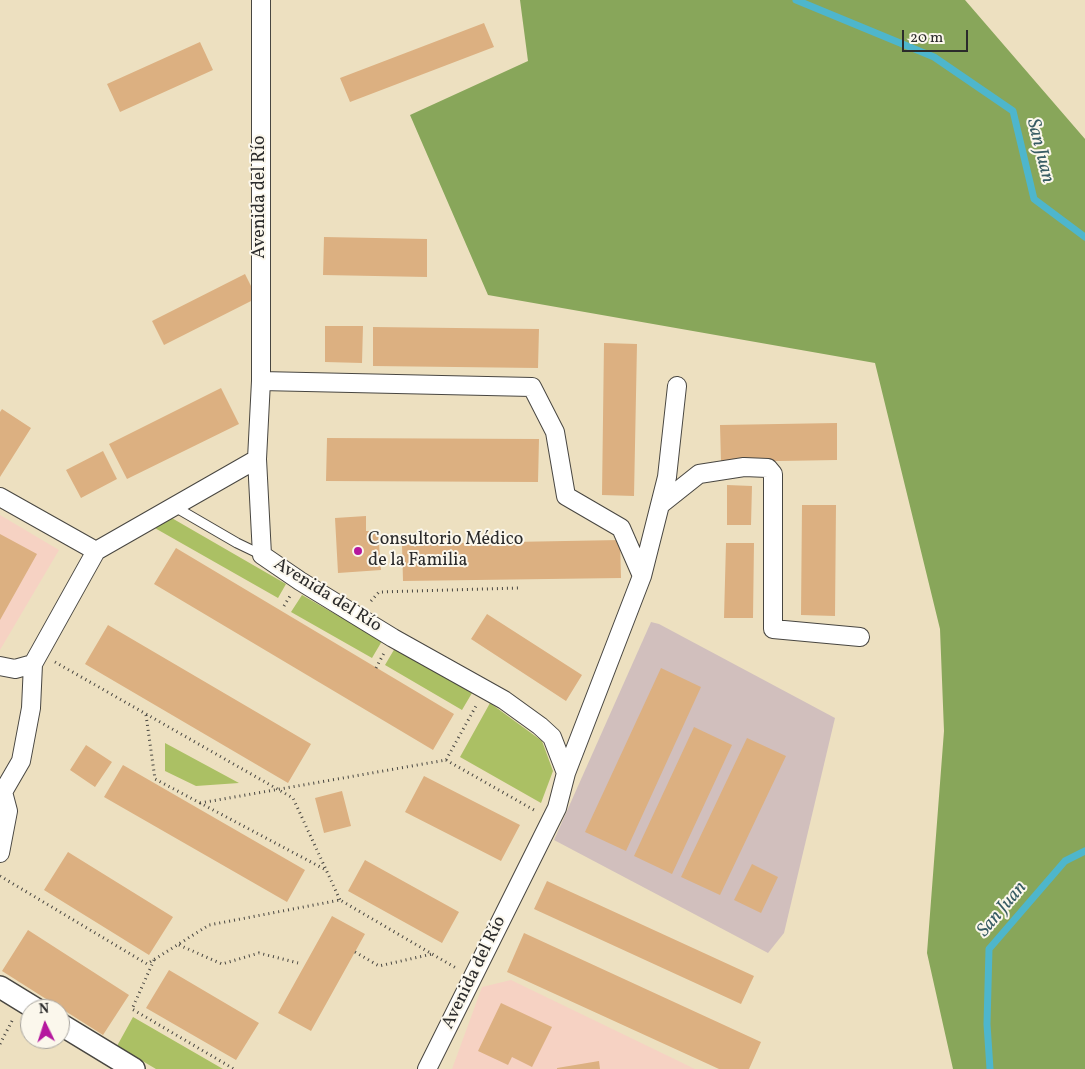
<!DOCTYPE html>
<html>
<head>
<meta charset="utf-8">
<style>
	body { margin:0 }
	#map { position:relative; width:1085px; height:1069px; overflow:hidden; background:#ede0c0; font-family:Vollkorn,serif }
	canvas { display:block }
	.north { position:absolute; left:20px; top:999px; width:50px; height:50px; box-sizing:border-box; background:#fbf7ec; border:1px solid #a8a59f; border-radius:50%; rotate:356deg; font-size:14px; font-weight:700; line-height:20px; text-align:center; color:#2b2b2b }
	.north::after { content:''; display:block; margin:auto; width:18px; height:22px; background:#b5179e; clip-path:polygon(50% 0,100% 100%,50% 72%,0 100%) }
	.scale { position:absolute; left:902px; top:30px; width:66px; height:22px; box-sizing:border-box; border:2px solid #2b2b2b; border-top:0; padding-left:6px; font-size:15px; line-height:18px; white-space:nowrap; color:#2b2b2b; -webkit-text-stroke:4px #fbf7ec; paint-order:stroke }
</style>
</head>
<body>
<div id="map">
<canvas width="1085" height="1069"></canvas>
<div class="north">N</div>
<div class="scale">20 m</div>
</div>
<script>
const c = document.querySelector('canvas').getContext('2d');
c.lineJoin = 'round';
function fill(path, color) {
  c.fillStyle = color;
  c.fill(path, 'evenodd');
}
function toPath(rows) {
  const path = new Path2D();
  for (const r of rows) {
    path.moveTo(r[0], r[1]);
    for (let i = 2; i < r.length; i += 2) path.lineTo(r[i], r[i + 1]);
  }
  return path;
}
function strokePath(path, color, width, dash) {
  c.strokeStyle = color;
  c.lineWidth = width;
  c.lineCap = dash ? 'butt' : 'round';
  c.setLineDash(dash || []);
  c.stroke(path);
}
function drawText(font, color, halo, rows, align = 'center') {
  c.font = font + ' Vollkorn,serif';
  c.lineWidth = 4;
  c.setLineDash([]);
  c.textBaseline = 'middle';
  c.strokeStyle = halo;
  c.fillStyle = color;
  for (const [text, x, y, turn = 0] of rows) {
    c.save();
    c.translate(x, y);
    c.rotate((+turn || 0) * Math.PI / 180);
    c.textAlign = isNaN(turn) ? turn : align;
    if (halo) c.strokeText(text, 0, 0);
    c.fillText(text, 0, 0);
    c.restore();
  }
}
fill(toPath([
	[0,515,59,550,0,650],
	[511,980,695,1069,452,1069,482,987]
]), '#f6d2c3');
fill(toPath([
	[651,622,659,624,835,718,784,933,768,953,554,840]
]), '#d1bfbd');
fill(toPath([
	[170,517,286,584,278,598,153,527],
	[302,595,382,641,372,658,291,612],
	[395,648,472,693,462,710,385,665],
	[490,703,542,741,553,771,541,803,460,757],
	[165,743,239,783,196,786,165,771],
	[133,1017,223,1069,156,1069,117,1046]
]), '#abc064');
fill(toPath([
	[520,0,965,0,1085,139,1085,1069,953,1069,927,953,944,731,940,629,875,363,488,295,410,115,528,61]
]), '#88a65a');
strokePath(toPath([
	[796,0,934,57,1013,111,1034,199,1085,237],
	[990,1069,987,1024,989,949,1065,861,1085,851]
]), '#4eb6cc', 7);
fill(toPath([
	[484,23,494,47,350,102,340,78],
	[200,42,213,70,120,112,107,84],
	[324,237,427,239,427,277,323,275],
	[245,274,257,298,164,345,152,321],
	[325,326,363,326,362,363,325,362],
	[373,327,539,329,538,368,373,366],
	[604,343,637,344,634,496,602,495],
	[221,388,239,424,127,479,109,444],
	[2,409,31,428,0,477,0,412],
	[837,423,837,460,721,462,720,425],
	[327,438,539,439,538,482,326,481],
	[103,451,117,479,81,498,66,470],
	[727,485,752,486,751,525,727,525],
	[802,505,836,505,835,616,801,615],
	[366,516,366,531,378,531,381,570,338,573,335,518],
	[0,534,37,554,0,620],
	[620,540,621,578,403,581,402,544],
	[726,543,754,543,753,618,724,618],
	[176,548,454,714,433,750,154,584],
	[487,614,582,675,566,701,471,639],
	[108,625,311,744,288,783,85,664],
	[661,668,701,687,626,851,585,832],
	[694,727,732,745,672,874,634,856],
	[747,738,786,756,720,895,681,877],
	[86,745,112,762,95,787,70,770],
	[123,765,305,870,287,902,104,797],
	[424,776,520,825,501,861,405,812],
	[342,791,351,826,324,833,315,798],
	[68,852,173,917,149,955,44,890],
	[365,860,459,912,442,943,348,891],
	[752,864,778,877,761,913,734,900],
	[547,881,754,976,741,1004,534,909],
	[332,916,365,934,311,1031,278,1013],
	[28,930,129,995,103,1035,2,971],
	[524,933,761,1042,749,1069,719,1069,507,972],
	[169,970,259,1023,236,1060,146,1008],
	[501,1003,552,1027,532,1067,512,1057,508,1065,478,1051],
	[599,1061,600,1069,557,1069,557,1068]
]), '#dcb081');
const service = toPath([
	[175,507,237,543,262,555]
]);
const minor = toPath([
	[261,0,261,381,257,459,262,555,300,581,393,638,504,700,540,726,552,737,566,773],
	[261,381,532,387,555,432,566,496,621,528,642,576],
	[0,497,96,551],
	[660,505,699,474,744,467,768,468,773,474,773,629,860,637],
	[0,666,15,669,33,664],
	[0,790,3,792,8,811,0,853],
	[3,792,21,761,31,708,33,664,96,551,257,459],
	[427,1069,557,808,566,773,642,576,667,477,677,386]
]);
const tertiary = toPath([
	[0,987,36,1009],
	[60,1024,134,1069]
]);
strokePath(service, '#484641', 11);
strokePath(minor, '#484641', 20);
strokePath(tertiary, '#484641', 24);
strokePath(toPath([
	[371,601,379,592,519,588],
	[284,606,290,596],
	[55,662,293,798,340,900],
	[376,668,384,653],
	[146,715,155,779,326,870],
	[446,760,534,810],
	[200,803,446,760,476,706],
	[0,876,147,964,209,925,340,900,456,968],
	[179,945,222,964,259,953,298,963],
	[355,952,379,966,432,954],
	[154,960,132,1009,234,1069],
	[0,1044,13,1019]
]), '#484641', 3, [1, 4]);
strokePath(service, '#fff', 9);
strokePath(minor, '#fff', 18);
strokePath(tertiary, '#fff', 21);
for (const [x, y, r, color] of [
	[358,551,5,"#b5179e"]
]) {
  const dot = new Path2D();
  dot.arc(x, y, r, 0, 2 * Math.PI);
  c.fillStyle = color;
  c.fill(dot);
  strokePath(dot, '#fbf7ec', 2);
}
drawText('18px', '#2b2b2b', '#fbf7ec', [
	["Avenida del Río",261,197,-90],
	["Avenida del Río",327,596,32],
	["Avenida del Río",475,973,-64]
]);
drawText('18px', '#2b2b2b', '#fbf7ec', [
	["Consultorio Médico",368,541],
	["de la Familia",368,562]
], 'left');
drawText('italic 19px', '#375c63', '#fbf7ec', [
	["San Juan",1039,151,76],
	["San Juan",1003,910,-50]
]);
</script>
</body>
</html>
